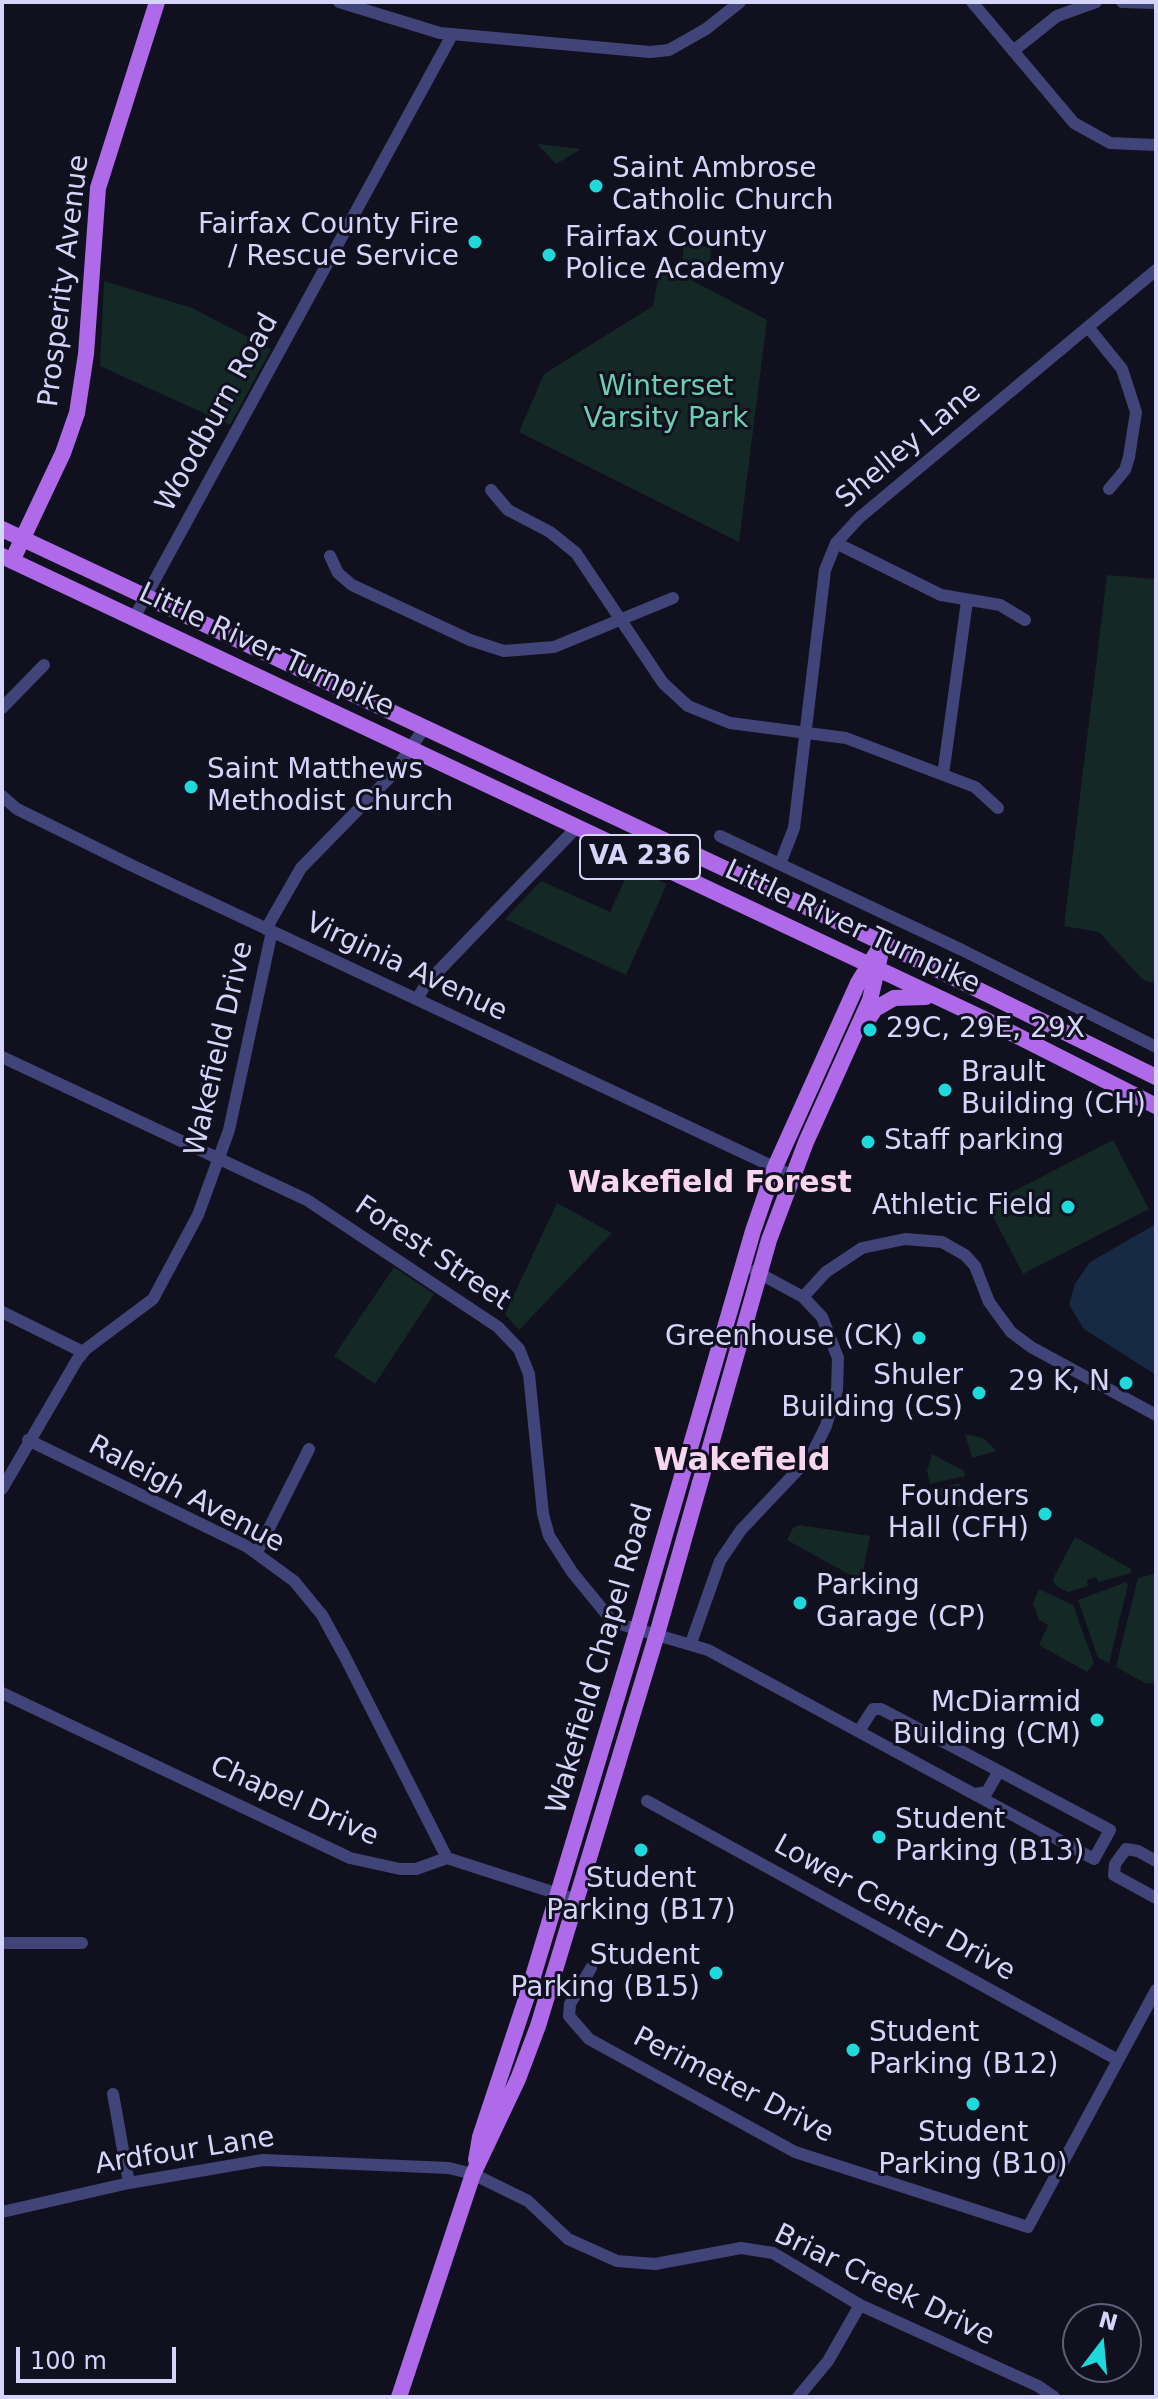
<!DOCTYPE html>
<html>
<head>
<meta charset="utf-8">
<style>
	body { margin:0 }
	#map { position:relative; width:1158px; height:2399px; overflow:hidden; background:#11101f; font-family:"DejaVu Sans",sans-serif }
	canvas { display:block }
	.frame { position:absolute; inset:0; border:4px solid #d5d4f9; pointer-events:none }
	.north { position:absolute; left:1062px; top:2303px; width:80px; height:80px; box-sizing:border-box; background:#11101f; border:2px solid #5f5e76; border-radius:50%; rotate:16deg; font-size:22px; font-weight:700; line-height:32px; text-align:center; color:#d5d4f9 }
	.north::after { content:''; display:block; margin:auto; width:28px; height:36px; background:#1fd8da; clip-path:polygon(50% 0,100% 100%,50% 72%,0 100%) }
	.scale { position:absolute; left:16px; top:2347px; width:160px; height:36px; box-sizing:border-box; border:4px solid #d5d4f9; border-top:0; padding-left:10px; font-size:24px; line-height:28px; white-space:nowrap; color:#d5d4f9; -webkit-text-stroke:6px #11101f; paint-order:stroke }
</style>
</head>
<body>
<div id="map">
<canvas width="1158" height="2399"></canvas>
<div class="frame"></div>
<div class="north">N</div>
<div class="scale">100 m</div>
</div>
<script>
const c = document.querySelector('canvas').getContext('2d');
c.lineJoin = 'round';
function fill(path, color) {
  c.fillStyle = color;
  c.fill(path, 'evenodd');
}
function toPath(rows) {
  const path = new Path2D();
  for (const r of rows) {
    path.moveTo(r[0], r[1]);
    for (let i = 2; i < r.length; i += 2) path.lineTo(r[i], r[i + 1]);
  }
  return path;
}
function strokePath(path, color, width, dash) {
  c.strokeStyle = color;
  c.lineWidth = width;
  c.lineCap = dash ? 'butt' : 'round';
  c.setLineDash(dash || []);
  c.stroke(path);
}
function drawText(font, color, halo, rows, align = 'center') {
  c.font = font + ' "DejaVu Sans",sans-serif';
  c.lineWidth = 6;
  c.setLineDash([]);
  c.textBaseline = 'middle';
  c.strokeStyle = halo;
  c.fillStyle = color;
  for (const [text, x, y, turn = 0] of rows) {
    c.save();
    c.translate(x, y);
    c.rotate((+turn || 0) * Math.PI / 180);
    c.textAlign = isNaN(turn) ? turn : align;
    if (halo) c.strokeText(text, 0, 0);
    c.fillText(text, 0, 0);
    c.restore();
  }
}
fill(toPath([
	[537,144,581,149,556,164],
	[684,244,711,247,710,264,682,262],
	[661,264,767,320,739,542,519,432,544,374,653,306],
	[104,281,192,308,271,349,230,425,100,366],
	[1107,575,1156,579,1156,984,1142,979,1099,932,1064,926],
	[630,868,667,884,626,975,505,919,541,881,610,912],
	[1113,1140,1149,1209,1023,1274,987,1205],
	[557,1203,612,1233,519,1330,505,1314],
	[394,1267,434,1294,375,1384,334,1356],
	[965,1434,983,1438,997,1451,972,1458],
	[932,1454,964,1471,965,1476,930,1484,927,1471],
	[959,1483,966,1508,953,1506,933,1490],
	[800,1525,870,1536,861,1581,787,1540,793,1528],
	[1075,1537,1131,1569,1131,1573,1098,1582,1096,1577,1087,1580,1088,1586,1068,1592,1055,1585,1053,1579],
	[1153,1574,1156,1576,1156,1684,1145,1683,1116,1667,1138,1578],
	[1126,1582,1128,1585,1109,1663,1098,1658,1078,1600],
	[1039,1589,1073,1605,1094,1663,1087,1672,1039,1645,1048,1625,1039,1620,1033,1603]
]), '#142826');
fill(toPath([
	[1156,1224,1156,1375,1084,1329,1069,1305,1075,1284,1090,1262]
]), '#162b43');
strokePath(toPath([
	[339,2,440,33,650,52,669,50,706,29,740,2],
	[972,2,1074,123,1110,143,1156,145],
	[1122,2,1156,3],
	[1013,51,1057,16,1096,2],
	[1088,327,1122,369,1136,412,1129,457,1125,470,1109,489],
	[491,490,508,510,550,532,576,553,663,683,688,706,730,723,846,738,975,787,998,808],
	[836,543,941,595,1000,605,1025,620],
	[330,556,338,573,352,585,470,640,504,651,554,647,673,598],
	[134,618,452,35],
	[2,708,44,665],
	[943,775,967,601],
	[2,796,17,809,135,867,793,1176],
	[720,836,962,950,1156,1047],
	[780,864,794,828,825,570,836,543,859,518,1156,270],
	[266,929,301,868,392,775,425,727],
	[417,999,426,984,577,827],
	[2,1057,307,1200,498,1327,519,1349,529,1374,543,1514,549,1536,572,1572,613,1622,708,1650,1094,1859,1110,1830,999,1771],
	[803,1297,826,1272,862,1248,905,1239,942,1242,965,1255,975,1266,989,1302,1011,1332,1031,1347,1156,1415],
	[2,1312,83,1352],
	[28,1440,246,1546,294,1581,322,1615,345,1657,447,1858],
	[2,1489,77,1360,86,1349,153,1299,198,1215,229,1130,272,931],
	[257,1552,309,1449],
	[691,1643,720,1561,741,1530,811,1456,826,1426,837,1390,838,1358,822,1317,803,1297,755,1271],
	[2,1693,350,1858,400,1869,416,1869,447,1858,577,1900],
	[859,1731,873,1709,881,1709,999,1771,987,1792,975,1794],
	[647,1801,1118,2060],
	[1156,1861,1138,1851,1126,1849,1115,1864,1114,1875,1156,1898],
	[2,1943,82,1943],
	[591,1968,570,2004,569,2016,589,2039,795,2152,1028,2227,1156,1990],
	[113,2094,129,2183],
	[2,2212,129,2183,263,2160,449,2168,473,2174,528,2201,568,2239,617,2261,655,2264,741,2248,773,2253,860,2305,1038,2386,1054,2397],
	[798,2397,828,2361,860,2305]
]), '#414478', 12);
strokePath(toPath([
	[2,529,883,943,1156,1077],
	[2,556,982,1018,1156,1106],
	[12,561,63,453,77,413,86,354,98,188,157,2],
	[867,1021,875,1009,894,998,926,997],
	[476,2160,480,2137,528,1993,637,1631,753,1231,775,1167,858,983,882,944],
	[399,2397,473,2174,518,2079,538,2026,657,1634,769,1240,806,1142,870,1000,883,943]
]), '#af6aea', 16);
for (const [x, y, r, color] of [
	[596,186,8,"#1fd8da"],
	[475,242,8,"#1fd8da"],
	[549,255,8,"#1fd8da"],
	[191,787,8,"#1fd8da"],
	[870,1030,8,"#1fd8da"],
	[945,1090,8,"#1fd8da"],
	[868,1142,8,"#1fd8da"],
	[1068,1207,8,"#1fd8da"],
	[919,1338,8,"#1fd8da"],
	[1126,1383,8,"#1fd8da"],
	[979,1393,8,"#1fd8da"],
	[1045,1514,8,"#1fd8da"],
	[800,1603,8,"#1fd8da"],
	[1097,1720,8,"#1fd8da"],
	[879,1837,8,"#1fd8da"],
	[641,1850,8,"#1fd8da"],
	[716,1973,8,"#1fd8da"],
	[853,2050,8,"#1fd8da"],
	[973,2104,8,"#1fd8da"]
]) {
  const dot = new Path2D();
  dot.arc(x, y, r, 0, 2 * Math.PI);
  c.fillStyle = color;
  c.fill(dot);
  strokePath(dot, '#11101f', 3);
}
for (const [x, y, w] of [
	[640,857,120]
]) {
  const box = new Path2D();
  box.roundRect(x - w / 2, y - 22, w, 44, 6);
  c.fillStyle = '#11101f';
  c.fill(box);
  strokePath(box, '#d5d4f9', 2);
}
drawText('bold 26px', '#d5d4f9', null, [
	["VA 236",640,857]
]);
drawText('28px', '#d5d4f9', '#11101f', [
	["Saint Ambrose",612,170],
	["Catholic Church",612,202],
	["Fairfax County Fire",459,226,"right"],
	["/ Rescue Service",459,258,"right"],
	["Fairfax County",565,239],
	["Police Academy",565,271],
	["Saint Matthews",207,771],
	["Methodist Church",207,803],
	["29C, 29E, 29X",886,1030],
	["Brault",961,1074],
	["Building (CH)",961,1106],
	["Staff parking",884,1142],
	["Athletic Field",1052,1207,"right"],
	["Greenhouse (CK)",903,1338,"right"],
	["Shuler",963,1377,"right"],
	["Building (CS)",963,1409,"right"],
	["29 K, N",1110,1383,"right"],
	["Founders",1029,1498,"right"],
	["Hall (CFH)",1029,1530,"right"],
	["Parking",816,1587],
	["Garage (CP)",816,1619],
	["McDiarmid",1081,1704,"right"],
	["Building (CM)",1081,1736,"right"],
	["Student",895,1821],
	["Parking (B13)",895,1853],
	["Student",641,1880,"center"],
	["Parking (B17)",641,1912,"center"],
	["Student",700,1957,"right"],
	["Parking (B15)",700,1989,"right"],
	["Student",869,2034],
	["Parking (B12)",869,2066],
	["Student",973,2134,"center"],
	["Parking (B10)",973,2166,"center"]
], 'left');
drawText('28px', '#d5d4f9', '#11101f', [
	["Prosperity Avenue",65,281,-83],
	["Woodburn Road",218,413,-61],
	["Shelley Lane",909,446,-40],
	["Little River Turnpike",266,651,25],
	["Little River Turnpike",852,928,25],
	["Virginia Avenue",406,968,25],
	["Wakefield Drive",220,1049,-77],
	["Forest Street",432,1254,34],
	["Raleigh Avenue",186,1495,28],
	["Wakefield Chapel Road",601,1659,-74],
	["Chapel Drive",294,1802,24],
	["Lower Center Drive",894,1909,29],
	["Perimeter Drive",733,2086,27],
	["Ardfour Lane",185,2152,-9],
	["Briar Creek Drive",884,2286,26]
]);
drawText('28px', '#6bcfad', '#11101f', [
	["Winterset",666,388],
	["Varsity Park",666,420]
]);
drawText('bold 30px', '#f9d6f0', '#11101f', [
	["Wakefield Forest",710,1184]
]);
drawText('bold 32px', '#f9d6f0', '#11101f', [
	["Wakefield",742,1462]
]);
</script>
</body>
</html>
